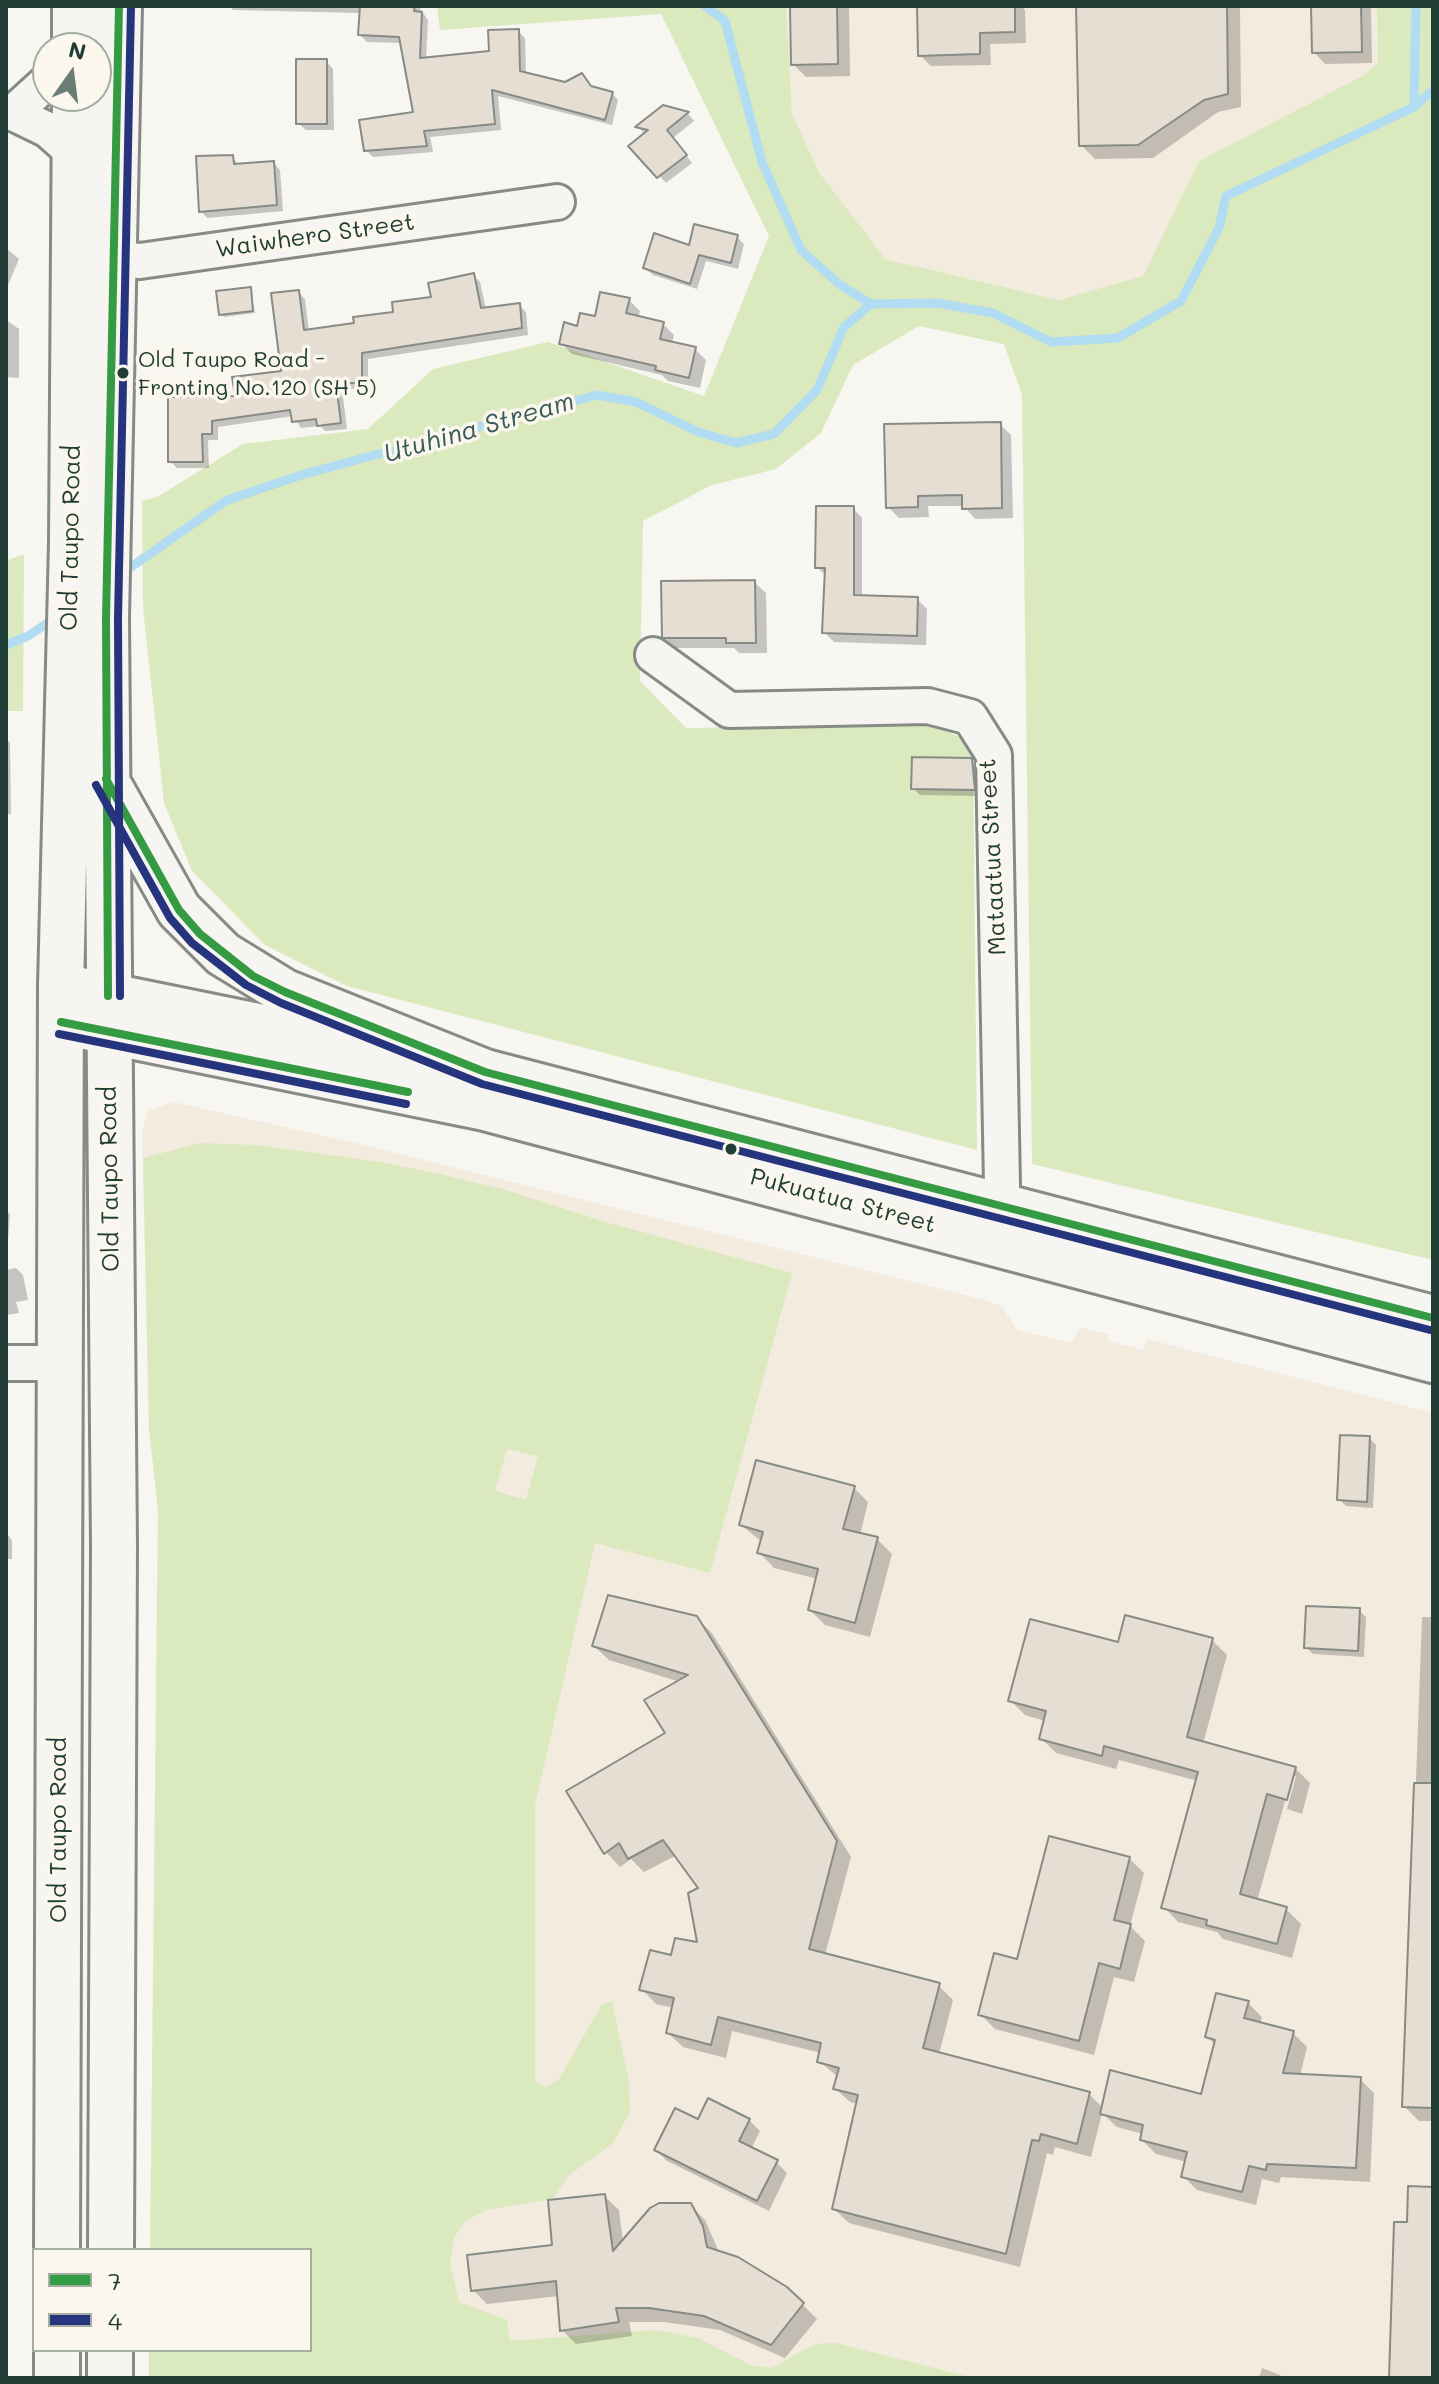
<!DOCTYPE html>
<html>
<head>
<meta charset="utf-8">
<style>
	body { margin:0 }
	#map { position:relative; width:1439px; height:2384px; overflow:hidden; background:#f8f6f0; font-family:Mali,sans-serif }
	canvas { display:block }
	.frame { position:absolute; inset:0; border:8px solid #1f3d34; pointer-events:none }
	.legend { position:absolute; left:32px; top:2248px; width:280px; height:104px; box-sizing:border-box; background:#fbf7ec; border:2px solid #a3ada2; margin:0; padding:10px 14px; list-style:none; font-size:24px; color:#1f3d34 }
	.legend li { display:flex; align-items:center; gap:16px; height:40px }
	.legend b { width:40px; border:2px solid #a3ada2 }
	.north { position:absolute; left:32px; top:32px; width:80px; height:80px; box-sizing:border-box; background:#fbf7ec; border:2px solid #a3ada2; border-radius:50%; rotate:14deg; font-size:22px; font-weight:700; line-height:32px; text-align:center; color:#1f3d34 }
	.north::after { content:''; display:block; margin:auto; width:28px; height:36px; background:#6b7e76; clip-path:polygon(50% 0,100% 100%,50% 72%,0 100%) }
</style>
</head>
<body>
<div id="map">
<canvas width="1439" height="2384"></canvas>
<div class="frame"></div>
<ul class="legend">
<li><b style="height:10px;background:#359b42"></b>7</li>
<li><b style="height:10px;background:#26347d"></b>4</li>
</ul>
<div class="north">N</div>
</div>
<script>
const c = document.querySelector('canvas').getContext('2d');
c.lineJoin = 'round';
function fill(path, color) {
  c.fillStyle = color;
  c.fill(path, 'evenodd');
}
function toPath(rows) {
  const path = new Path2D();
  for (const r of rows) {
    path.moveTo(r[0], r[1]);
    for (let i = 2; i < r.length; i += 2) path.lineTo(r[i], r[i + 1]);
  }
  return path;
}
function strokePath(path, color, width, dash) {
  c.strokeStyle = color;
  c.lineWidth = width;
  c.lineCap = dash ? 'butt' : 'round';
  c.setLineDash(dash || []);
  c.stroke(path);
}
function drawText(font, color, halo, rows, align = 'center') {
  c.font = font + ' Mali,sans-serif';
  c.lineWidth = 7;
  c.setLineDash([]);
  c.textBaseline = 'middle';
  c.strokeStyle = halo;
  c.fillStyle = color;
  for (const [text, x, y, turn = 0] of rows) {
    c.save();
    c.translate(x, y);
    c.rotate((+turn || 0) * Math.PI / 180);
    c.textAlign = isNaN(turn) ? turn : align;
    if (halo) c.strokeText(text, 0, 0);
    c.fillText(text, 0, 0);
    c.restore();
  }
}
fill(toPath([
	[786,6,1377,6,1378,63,1364,75,1199,161,1143,276,1059,300,885,259,817,171,792,113],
	[174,1102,364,1145,958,1293,1001,1305,1017,1330,1072,1343,1080,1327,1109,1334,1108,1341,1143,1350,1147,1339,1433,1413,1433,2378,149,2378,149,2350,310,2350,310,2250,156,1686,158,1511,149,1428,142,1132,148,1111]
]), '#f4ebdf');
fill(toPath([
	[437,6,786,6,792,113,818,171,885,259,1059,300,1143,276,1199,161,1364,75,1378,63,1377,6,1433,6,1433,1260,1032,1164,1022,395,1004,344,919,326,853,365,821,433,776,469,712,485,643,521,640,681,686,728,930,724,973,743,977,1150,347,986,265,945,192,871,164,803,143,608,142,501,157,497,243,444,368,429,433,369,548,342,704,396,769,236,661,14,440,30],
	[24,554,23,711,6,711,6,561],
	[200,1143,256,1145,381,1162,440,1174,506,1190,602,1221,792,1273,710,1573,595,1543,535,1805,535,2081,546,2088,559,2079,602,2004,612,2002,629,2082,630,2112,613,2143,568,2176,553,2199,486,2210,466,2221,454,2237,450,2263,459,2302,507,2320,510,2341,655,2330,698,2338,753,2366,772,2368,815,2344,835,2343,974,2378,149,2378,149,2350,310,2350,310,2250,150,2250,158,1511,149,1428,143,1158],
	[507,1449,538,1456,526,1500,495,1491]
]), '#dae9be');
fill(toPath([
	[229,6,418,6,428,20,426,59,491,53,518,31,525,38,526,74,566,84,582,75,593,88,612,93,618,100,612,125,498,96,501,130,430,137,433,152,373,157,366,150,415,113,402,43,367,42,360,35,361,13,233,10],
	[792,6,849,6,850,76,806,77,793,64],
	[919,6,1021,6,1025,10,1026,43,990,44,991,65,931,66,920,55],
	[1078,6,1240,6,1241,107,1218,112,1153,158,1095,159,1081,145],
	[1313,6,1371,6,1372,63,1325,64,1314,52],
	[326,61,333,69,334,130,306,130,298,123],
	[664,108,688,114,694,121,673,138,692,163,666,183,631,146,646,135,638,127],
	[232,157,239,165,274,163,280,170,283,211,207,218,201,211],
	[737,237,744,244,738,269,706,261,697,289,653,275,645,268,690,247],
	[6,248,19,259,6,290],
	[473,275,480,282,486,309,519,305,526,312,528,335,368,359,368,389,342,389,347,429,325,431,320,426,301,428,293,416,218,427,218,440,208,440,209,468,177,468,170,461,170,399,237,398,283,373,298,292,305,299,309,332,396,313,433,299],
	[250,289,255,313,224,317,221,314],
	[629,300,640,311,638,318,663,324,674,335,672,344,695,349,706,360,700,388,668,381,662,375,572,354,561,343,578,328],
	[6,320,19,329,19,378,6,377],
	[1000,424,1011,435,1013,518,975,519,964,506,928,506,929,517,899,518,888,507],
	[853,508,862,518,862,597,917,599,927,609,926,645,834,642,824,632,826,576,817,567],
	[754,582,766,593,767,653,739,653,734,648,675,648,664,637],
	[6,739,10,743,11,814,6,814],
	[972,760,979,768,981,796,920,795,913,788],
	[6,1211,10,1214,6,1270,16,1268,23,1275,28,1300,16,1302,19,1313,6,1315],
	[1369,1438,1376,1445,1373,1508,1346,1506,1339,1499],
	[854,1488,868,1502,860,1535,877,1539,892,1554,870,1637,825,1625,810,1610,818,1579,774,1568,760,1553,762,1542,741,1525],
	[6,1533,12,1540,12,1559,6,1559],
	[1433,1573,1433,2121,1419,2121,1404,2106,1422,1617,1431,1617],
	[1359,1610,1366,1617,1364,1657,1313,1654,1306,1647],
	[696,1618,712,1633,851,1857,825,1955,938,1985,953,2000,939,2054,1089,2094,1104,2109,1203,2096,1216,2045,1207,2037,1248,2003,1262,2017,1260,2024,1293,2033,1307,2047,1300,2076,1360,2079,1374,2093,1370,2182,1281,2177,1279,2183,1262,2179,1256,2205,1197,2190,1183,2176,1187,2162,1156,2154,1142,2140,1143,2134,1117,2127,1102,2113,1091,2157,1055,2147,1053,2155,1047,2153,1020,2267,849,2223,834,2209,857,2104,850,2102,835,2088,838,2077,819,2061,821,2053,732,2031,726,2058,683,2047,668,2033,674,2008,656,2004,642,1989,673,1957,699,1944,701,1888,677,1855,644,1872,631,1859,620,1867,606,1852,668,1733,680,1682,609,1660,594,1646],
	[1212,1640,1227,1655,1203,1744,1295,1768,1310,1783,1302,1814,1287,1809,1296,1776,1292,1776,1257,1901,1286,1909,1301,1924,1292,1958,1223,1939,1217,1932,1178,1922,1164,1907,1198,1781,1119,1760,1116,1769,1056,1753,1041,1738,1045,1721,1025,1715,1010,1700,1119,1645],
	[1129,1858,1144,1873,1130,1926,1145,1941,1134,1982,1114,1977,1094,2055,995,2029,980,2014,1019,1961],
	[749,2120,760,2131,751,2149,776,2162,787,2173,769,2211,667,2161,656,2150,699,2122],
	[604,2196,619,2210,623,2242,690,2205,705,2220,719,2252,786,2288,817,2319,785,2358,720,2330,664,2322,629,2322,632,2336,576,2344,562,2330,559,2296,487,2304,473,2290,554,2247],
	[1262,2368,1280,2375,1283,2378,1259,2378]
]), '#0003');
strokePath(toPath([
	[705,6,725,21,762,162,801,250,839,284,871,304],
	[1414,107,1416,6],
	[121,574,227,500,301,475,597,395,636,402,698,432,736,443,774,434,817,390,844,327,871,304,937,303,993,313,1051,342,1118,338,1181,301,1219,228,1226,196,1414,107,1433,90],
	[6,645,28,636,55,618]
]), '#b1dcf2', 9);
const building = toPath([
	[360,6,415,6,414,11,422,12,420,58,489,51,488,30,519,29,520,71,565,82,582,73,591,86,613,92,605,120,492,90,495,124,424,131,427,146,364,151,359,120,413,112,399,37,358,35,360,6],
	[790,6,837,6,838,64,791,65,790,6],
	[917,6,1015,6,1015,32,980,33,980,54,918,56,917,6],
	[1076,6,1227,6,1228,94,1204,100,1138,145,1079,146,1076,6],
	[1311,6,1361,6,1362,52,1312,53,1311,6],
	[296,59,327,59,327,124,296,124,296,59],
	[663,105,689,112,667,130,687,155,657,178,628,146,648,130,635,127,663,105],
	[233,155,234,164,274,161,277,205,199,212,196,156,233,155],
	[694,224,738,235,731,263,699,255,690,284,643,268,654,233,689,245,694,224],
	[474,273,481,308,520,303,522,328,362,353,362,383,336,383,341,423,317,426,316,419,292,422,290,410,212,421,212,434,202,434,203,462,168,462,168,397,235,396,232,377,281,371,271,293,299,290,304,330,354,323,353,317,393,312,392,302,431,297,428,283,474,273],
	[251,287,253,311,219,315,216,291,251,287],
	[600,292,630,298,626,313,664,322,660,339,696,347,689,378,655,370,656,366,559,344,564,322,577,326,580,313,595,316,600,292],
	[1001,422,1002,508,962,509,962,495,918,496,918,507,886,508,884,424,1001,422],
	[816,506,854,506,854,595,918,597,917,636,822,633,825,568,815,568,816,506],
	[755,580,756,643,726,643,726,638,662,638,661,581,755,580],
	[912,757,972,758,975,790,911,789,912,757],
	[1340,1435,1370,1436,1367,1502,1337,1500,1340,1435],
	[756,1460,855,1486,843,1529,878,1537,855,1623,808,1610,818,1569,757,1553,763,1532,739,1525,756,1460],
	[608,1595,697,1616,837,1841,809,1949,940,1983,923,2048,1090,2092,1077,2144,1041,2134,1039,2141,1032,2140,1006,2254,832,2209,858,2095,833,2089,839,2068,817,2062,821,2043,718,2017,711,2045,666,2033,674,1998,639,1990,650,1950,671,1955,675,1938,697,1942,688,1893,698,1888,663,1840,628,1859,619,1843,604,1854,566,1791,665,1733,644,1700,688,1675,592,1646,608,1595],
	[1306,1606,1360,1608,1358,1651,1304,1648,1306,1606],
	[1125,1615,1213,1638,1187,1737,1296,1767,1287,1800,1267,1794,1240,1894,1287,1907,1277,1944,1206,1925,1207,1920,1161,1908,1198,1772,1104,1746,1102,1756,1039,1739,1046,1711,1008,1701,1030,1619,1118,1642,1125,1615],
	[1414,1783,1433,1783,1433,2108,1402,2107,1414,1783],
	[1049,1836,1130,1857,1114,1920,1131,1924,1120,1969,1099,1963,1079,2041,978,2015,994,1953,1017,1959,1049,1836],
	[1216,1993,1249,2001,1244,2018,1294,2031,1283,2073,1361,2077,1356,2168,1267,2164,1266,2170,1249,2166,1242,2192,1181,2177,1187,2152,1140,2140,1143,2125,1100,2114,1110,2070,1201,2094,1215,2040,1205,2037,1216,1993],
	[708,2098,750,2119,739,2141,778,2160,757,2201,654,2150,675,2108,698,2119,708,2098],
	[1408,2186,1433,2187,1433,2378,1389,2378,1394,2222,1407,2222,1408,2186],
	[605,2194,613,2251,650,2208,659,2203,691,2203,703,2226,707,2247,738,2257,787,2287,804,2303,771,2345,704,2316,649,2308,616,2308,619,2322,560,2331,556,2281,471,2291,467,2255,552,2245,548,2200,605,2194]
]);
fill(building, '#e6ded3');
strokePath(building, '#868b86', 2);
const minor = toPath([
	[6,113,13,113,48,130,75,154],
	[13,113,48,81],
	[90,257,140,261,557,202],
	[653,655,729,710,928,706,970,717,994,755,1002,1186,999,1229],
	[6,1363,62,1363]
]);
const primary = toPath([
	[61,986,485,1072,1433,1318],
	[61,1022,485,1108,1433,1360]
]);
const trunk = toPath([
	[75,6,75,48],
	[111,789,179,910,223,954,285,992,485,1072],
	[57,2250,61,986,72,543,75,96],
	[111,2250,114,1546,106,618,119,6],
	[57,2350,57,2378],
	[110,2378,110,2350]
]);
strokePath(minor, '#868b86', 40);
strokePath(primary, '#868b86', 50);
strokePath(trunk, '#868b86', 50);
strokePath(minor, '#f6f5f1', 34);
strokePath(primary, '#f6f5f1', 44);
strokePath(trunk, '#f6f5f1', 44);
strokePath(toPath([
	[106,779,179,910,200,934,253,976,285,992,485,1072,1433,1318],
	[108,996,106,618,119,6],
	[61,1022,408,1092]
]), '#359b42', 8);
strokePath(toPath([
	[96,785,170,918,192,943,246,985,281,1003,482,1084,1430,1330],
	[120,996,118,618,131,6],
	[59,1034,406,1104]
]), '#26347d', 8);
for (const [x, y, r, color] of [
	[123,373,7,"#1f3d34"],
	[731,1149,7,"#1f3d34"]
]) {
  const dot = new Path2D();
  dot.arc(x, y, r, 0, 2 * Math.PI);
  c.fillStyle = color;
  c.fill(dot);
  strokePath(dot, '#fbf7ec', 3);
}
drawText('22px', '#1f3d34', '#fbf7ec', [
	["Old Taupo Road -",138,360],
	["Fronting No.120 (SH 5)",138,388]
], 'left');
drawText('24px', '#1f3d34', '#fbf7ec', [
	["Waiwhero Street",315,236,-8],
	["Old Taupo Road",71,538,-89],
	["Mataatua Street",993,857,-93],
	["Old Taupo Road",110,1179,-91],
	["Pukuatua Street",843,1201,15],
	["Old Taupo Road",59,1830,-90]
]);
drawText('italic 26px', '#365b5a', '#fbf7ec', [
	["Utuhina Stream",479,428,-16]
]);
</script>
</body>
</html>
